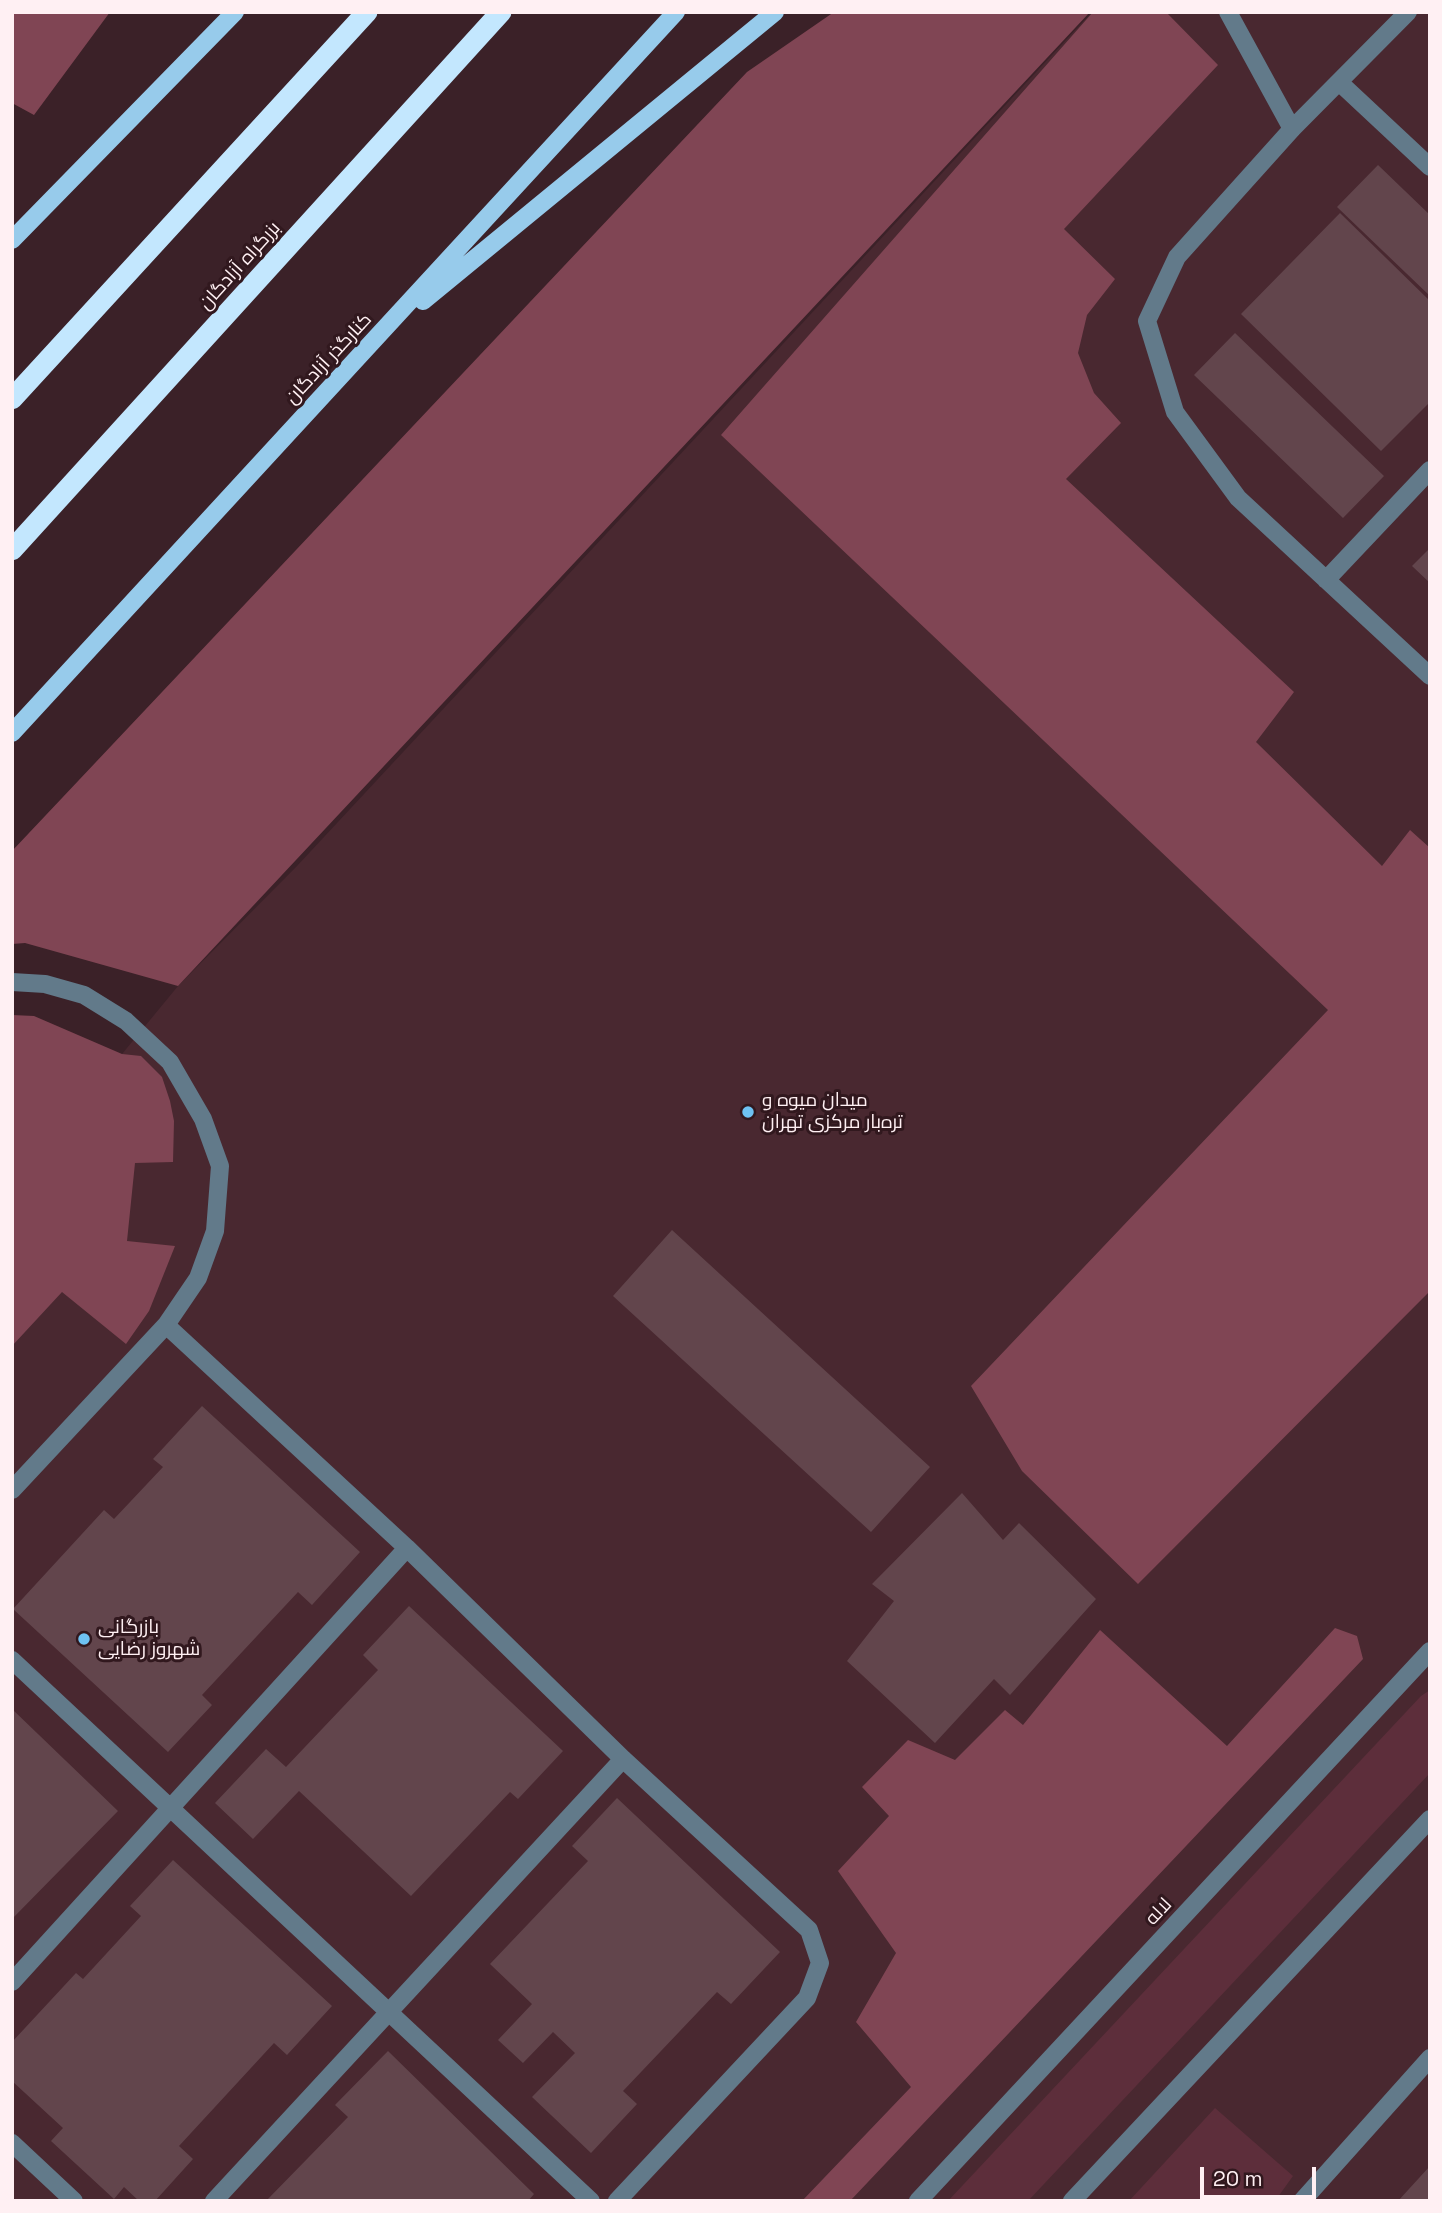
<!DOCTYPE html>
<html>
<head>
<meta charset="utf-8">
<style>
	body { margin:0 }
	#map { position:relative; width:1442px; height:2213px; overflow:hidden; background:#3b2128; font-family:"Space Grotesk",sans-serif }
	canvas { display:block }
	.frame { position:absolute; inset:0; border:14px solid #fff0f3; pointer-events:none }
	.scale { position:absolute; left:1200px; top:2167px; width:116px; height:32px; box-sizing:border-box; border:4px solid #fff0f3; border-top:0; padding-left:9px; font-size:21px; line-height:24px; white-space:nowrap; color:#fff0f3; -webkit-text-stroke:5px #31181e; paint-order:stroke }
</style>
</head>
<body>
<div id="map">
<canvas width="1442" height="2213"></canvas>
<div class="frame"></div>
<div class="scale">20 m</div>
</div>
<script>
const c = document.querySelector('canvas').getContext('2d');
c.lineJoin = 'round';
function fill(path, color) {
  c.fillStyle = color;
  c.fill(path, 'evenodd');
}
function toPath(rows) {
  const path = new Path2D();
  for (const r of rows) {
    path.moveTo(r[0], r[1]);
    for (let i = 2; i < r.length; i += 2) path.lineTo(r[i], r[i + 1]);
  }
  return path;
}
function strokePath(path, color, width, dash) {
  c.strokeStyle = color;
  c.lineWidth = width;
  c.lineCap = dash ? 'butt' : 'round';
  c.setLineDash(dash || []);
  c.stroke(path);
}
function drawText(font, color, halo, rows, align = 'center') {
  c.font = font + ' "Space Grotesk",Cairo,sans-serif';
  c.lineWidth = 6;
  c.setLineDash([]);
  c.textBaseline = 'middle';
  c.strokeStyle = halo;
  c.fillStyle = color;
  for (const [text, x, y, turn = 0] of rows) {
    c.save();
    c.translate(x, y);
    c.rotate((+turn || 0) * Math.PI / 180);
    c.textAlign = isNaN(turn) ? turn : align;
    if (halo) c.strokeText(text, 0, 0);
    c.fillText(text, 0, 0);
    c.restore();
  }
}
fill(toPath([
	[1092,12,1430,12,1430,2201,12,2201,12,1171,122,1054,178,986,297,866]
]), '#492830');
fill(toPath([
	[1430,1690,1430,1773,1028,2201,948,2201,1421,1696],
	[1215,2108,1293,2176,1275,2201,1129,2201]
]), '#5d2e3b');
fill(toPath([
	[12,12,110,12,34,115,12,103],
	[834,12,1090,12,178,986,25,943,12,944,12,851,747,72],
	[1093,12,1166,12,1218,65,1064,229,1115,279,1087,315,1078,353,1094,393,1121,423,1066,479,1294,692,1256,742,1382,866,1410,830,1430,848,1430,1291,1138,1584,1022,1471,971,1386,1328,1010,721,435],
	[12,1015,34,1016,122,1054,141,1056,162,1077,170,1101,174,1121,173,1162,135,1163,127,1241,175,1246,149,1311,126,1344,62,1292,12,1346],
	[1335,1628,1357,1636,1363,1659,850,2201,802,2201,911,2087,856,2022,896,1953,838,1871,889,1816,862,1787,908,1740,955,1760,1005,1710,1023,1725,1100,1630,1227,1746]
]), '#804554');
fill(toPath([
	[1378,165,1430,215,1430,296,1337,207],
	[1340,213,1430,301,1430,402,1381,451,1241,314],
	[1235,333,1384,476,1343,518,1194,375],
	[1430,548,1430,583,1412,566],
	[672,1230,930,1467,871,1532,613,1296],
	[202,1406,360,1552,312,1605,298,1592,202,1695,212,1705,168,1752,13,1609,104,1510,114,1519,163,1467,153,1459],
	[962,1493,1003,1540,1019,1523,1096,1599,1010,1695,994,1679,935,1743,847,1661,894,1601,872,1584],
	[409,1606,563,1751,518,1799,510,1792,411,1896,299,1791,253,1839,215,1803,266,1749,286,1767,378,1670,363,1655],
	[12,1709,118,1811,12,1919],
	[617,1798,780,1952,731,2004,717,1992,623,2091,637,2104,591,2153,532,2097,575,2053,553,2032,523,2063,498,2040,532,2004,490,1964,588,1861,572,1846],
	[173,1860,332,2006,287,2055,274,2043,179,2146,193,2159,155,2201,139,2201,124,2187,114,2199,51,2141,63,2128,12,2081,12,2042,76,1973,83,1979,141,1916,130,1906],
	[388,2051,534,2194,528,2201,266,2201,348,2117,335,2105],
	[1430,2166,1430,2201,1398,2201]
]), '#62454c');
strokePath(toPath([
	[1228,12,1292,129],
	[1408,12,1292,129,1177,257,1147,321,1175,412,1238,498,1430,676],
	[1339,82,1430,167],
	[1326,580,1430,470],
	[12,982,45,984,84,995,126,1021,170,1062,203,1119,220,1166,215,1231,198,1278,166,1325,12,1490],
	[166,1325,407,1548,623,1759,809,1930,820,1963,807,1998,617,2201],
	[12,1660,591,2201],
	[12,1982,407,1548],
	[12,2143,74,2201],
	[214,2201,623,1759],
	[918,2201,1430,1651],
	[1072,2201,1430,1819],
	[1302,2201,1430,2058]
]), '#627a8a', 18);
strokePath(toPath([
	[12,240,235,12],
	[423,301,775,12],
	[12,733,676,12]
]), '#97cbeb', 18);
strokePath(toPath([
	[12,399,367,12],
	[12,550,501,12]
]), '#c3e7fe', 21);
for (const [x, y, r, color] of [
	[748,1112,7,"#6ec2f3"],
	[84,1639,7,"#6ec2f3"]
]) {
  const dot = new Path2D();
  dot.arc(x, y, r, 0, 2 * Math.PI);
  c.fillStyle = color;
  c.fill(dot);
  strokePath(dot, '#31181e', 2.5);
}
drawText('19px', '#fff0f3', '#31181e', [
	["بزرگراه آزادگان",240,266,-48],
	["کنارگذر آزادگان",329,359,-47],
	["لاله",1159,1912,-47]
]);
drawText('19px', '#fff0f3', '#31181e', [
	["میدان میوه و",762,1101],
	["تره‌بار مرکزی تهران",762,1123],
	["بازرگانی",98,1628],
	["شهروز رضایی",98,1650]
], 'left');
</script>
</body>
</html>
